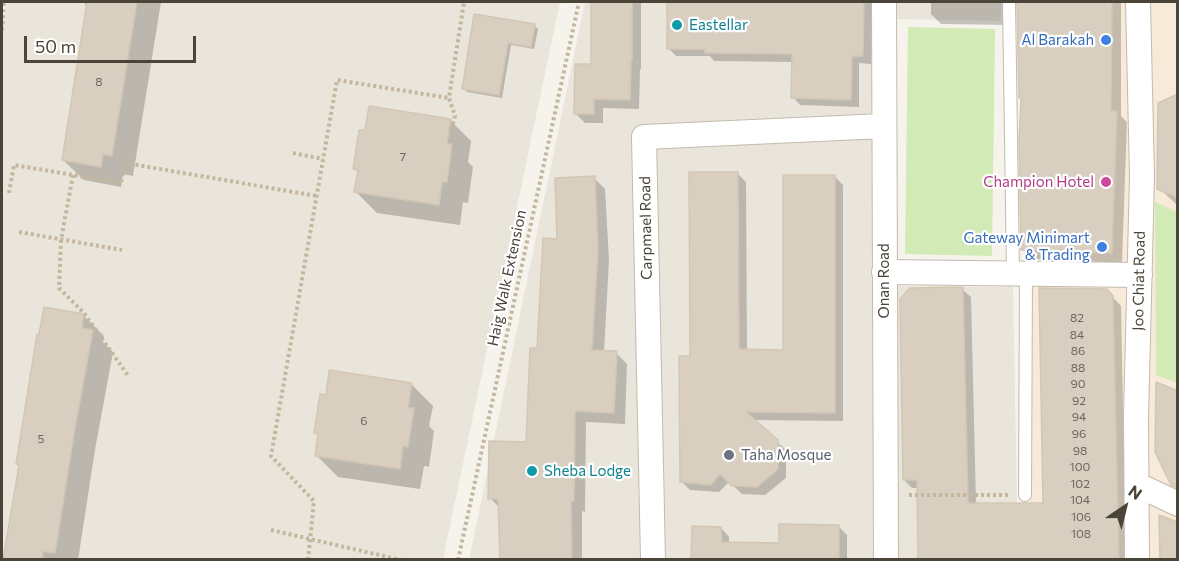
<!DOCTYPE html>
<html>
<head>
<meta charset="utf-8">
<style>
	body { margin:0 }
	#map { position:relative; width:1179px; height:561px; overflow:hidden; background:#f6f3ec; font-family:Commissioner,sans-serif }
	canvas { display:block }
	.frame { position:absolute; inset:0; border:3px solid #4b4439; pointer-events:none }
	.north { position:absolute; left:1095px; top:477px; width:60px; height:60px; -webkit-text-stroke:4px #fff; paint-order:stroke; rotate:35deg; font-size:16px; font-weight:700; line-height:24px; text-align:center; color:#4b4439 }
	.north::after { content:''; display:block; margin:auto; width:21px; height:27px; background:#4b4439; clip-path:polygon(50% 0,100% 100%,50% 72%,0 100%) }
	.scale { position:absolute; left:24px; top:36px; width:172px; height:27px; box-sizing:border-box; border:3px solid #4b4439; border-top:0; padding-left:8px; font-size:18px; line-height:21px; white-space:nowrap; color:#4b4439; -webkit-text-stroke:4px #fff; paint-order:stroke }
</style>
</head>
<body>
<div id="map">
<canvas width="1179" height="561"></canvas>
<div class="frame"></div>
<div class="north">N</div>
<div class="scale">50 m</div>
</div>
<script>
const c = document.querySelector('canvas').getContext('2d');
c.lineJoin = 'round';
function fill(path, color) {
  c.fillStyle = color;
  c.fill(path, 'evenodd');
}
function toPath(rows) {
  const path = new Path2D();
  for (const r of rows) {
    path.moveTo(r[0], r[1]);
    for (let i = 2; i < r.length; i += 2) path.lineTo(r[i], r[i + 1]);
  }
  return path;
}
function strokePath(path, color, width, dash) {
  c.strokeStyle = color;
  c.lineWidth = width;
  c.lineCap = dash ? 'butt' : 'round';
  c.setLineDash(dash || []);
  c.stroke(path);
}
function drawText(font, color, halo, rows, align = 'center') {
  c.font = font + ' Commissioner,sans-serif';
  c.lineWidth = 4.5;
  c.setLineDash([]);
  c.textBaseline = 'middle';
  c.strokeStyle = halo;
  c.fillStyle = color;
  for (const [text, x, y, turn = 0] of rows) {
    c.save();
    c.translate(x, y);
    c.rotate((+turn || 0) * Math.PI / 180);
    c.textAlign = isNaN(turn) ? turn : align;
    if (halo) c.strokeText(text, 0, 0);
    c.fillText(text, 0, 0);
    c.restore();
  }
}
fill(toPath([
	[7,2,560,2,443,559,2,559,2,33],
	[585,2,1001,2,1001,21,892,19,898,286,1013,287,1018,559,469,560]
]), '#eae5da');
fill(toPath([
	[1019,2,1177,2,1177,212,1155,203,1156,375,1177,383,1177,559,1031,559]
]), '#f7ead8');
fill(toPath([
	[908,27,995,29,992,256,905,254],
	[1155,202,1177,212,1177,383,1156,375]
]), '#d2eab5');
fill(toPath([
	[85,2,161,2,133,176,123,174,121,187,84,180,63,160,88,8,85,5],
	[592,2,641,2,641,69,640,69,639,109,603,108,603,123,585,123,575,113,592,66],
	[668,2,872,2,871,64,859,63,859,107,800,105,793,97,793,62,714,61,710,56,676,56,668,48],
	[931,2,1121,2,1121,116,1127,122,1122,263,1033,259,1022,249,1022,99,1018,4,1012,8,1011,25,941,24,931,14],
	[476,15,534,25,538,29,534,49,511,45,502,98,467,92,464,89],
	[1178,104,1178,206,1159,188],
	[450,120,471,141,468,162,473,167,468,203,463,202,460,225,377,213,356,192,359,172,355,169],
	[738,174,746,182,747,350,785,352,835,177,843,185,843,421,753,420,786,450,786,478,765,495,742,494,729,482,719,492,690,490,682,482,692,357],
	[594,178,605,189,609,260,604,352,616,353,627,364,625,424,586,422,585,512,582,511,582,560,501,560,500,508,490,498,528,444,539,349,559,241],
	[962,289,971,297,976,504,1045,504,1106,290,1121,306,1126,560,918,560,918,488,912,488,904,480],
	[83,315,104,336,103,342,113,352,95,450,78,560,5,560,21,467,18,464],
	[411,384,433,406,429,426,434,431,429,467,424,466,420,489,338,477,317,456,320,436,316,433,327,396],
	[839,527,847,535,847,560,693,560,721,528,729,537,729,543,780,544]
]), '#0003');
const building = toPath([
	[87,2,137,2,112,156,103,154,101,167,62,160,87,2],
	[591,2,632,2,632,60,631,60,630,100,594,99,594,114,574,114,575,64,591,64,591,2],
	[667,2,864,2,863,56,852,56,851,100,791,98,792,54,705,53,705,49,667,49,667,2],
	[1017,2,1112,2,1111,111,1117,111,1112,253,1021,250,1019,142,1021,98,1019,98,1017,2],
	[474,14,535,24,531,47,508,43,499,95,462,89,474,14],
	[1178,94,1178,198,1157,189,1158,103,1178,94],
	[369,106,451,119,447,144,452,144,447,182,442,182,439,205,354,192,358,170,353,169,359,130,365,130,369,106],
	[689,172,738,172,739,349,783,350,783,175,835,175,835,413,746,412,778,440,778,469,757,487,732,486,720,474,711,485,680,482,679,356,690,356,689,172],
	[595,176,598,248,592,350,617,351,614,413,575,411,574,501,571,501,572,560,500,560,498,499,488,499,489,441,526,442,530,348,537,348,543,238,557,239,555,178,595,176],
	[963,287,968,503,1043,503,1039,288,1107,289,1113,296,1119,560,918,560,917,480,903,480,900,299,910,288,963,287],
	[44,307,84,314,82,328,93,330,75,428,55,553,43,551,42,560,3,560,19,465,16,464,37,334,39,334,44,307],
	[329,370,412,383,408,408,414,408,408,447,403,446,400,469,315,456,318,434,314,433,320,394,326,395,329,370],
	[1156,382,1178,391,1178,488,1171,485,1155,452,1156,382],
	[1159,515,1178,522,1178,560,1160,560,1159,515],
	[779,524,839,525,839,560,691,560,692,526,721,527,722,542,779,543,779,524]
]);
fill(building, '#d8cfc1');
strokePath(building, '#d3c7b4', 1.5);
const lane = toPath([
	[1009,2,1013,274],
	[1025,495,1026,274]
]);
const street = toPath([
	[884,2,886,560],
	[884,272,1140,275],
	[1138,485,1178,504],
	[653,560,644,137,883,126],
	[1137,560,1136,417,1142,176,1138,2]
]);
strokePath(lane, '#c2bbae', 14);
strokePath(street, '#c2bbae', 26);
strokePath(toPath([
	[2,30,4,2],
	[451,130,455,116,449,98,464,2],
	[293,153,323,159],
	[73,175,61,240,59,288,84,313,129,377],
	[9,193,14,165,121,183,125,163,317,196],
	[19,232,122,250],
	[909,495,1009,495],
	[271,530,401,560],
	[308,560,314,501,271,456,337,80,449,98],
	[458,560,579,2]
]), '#c4b79f', 4, [3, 3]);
strokePath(lane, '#fff', 12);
strokePath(street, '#fff', 24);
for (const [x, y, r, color] of [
	[677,25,6,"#0f9aa8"],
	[1106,40,6,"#3f7fe0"],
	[1106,182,6,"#d1479c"],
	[1102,247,6,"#3f7fe0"],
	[729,455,6,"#6b7280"],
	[532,471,6,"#0f9aa8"]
]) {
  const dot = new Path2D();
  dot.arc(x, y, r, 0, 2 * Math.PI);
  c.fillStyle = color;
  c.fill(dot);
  strokePath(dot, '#fff', 2);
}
drawText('12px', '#6e675b', null, [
	["8",99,82],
	["7",403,157],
	["82",1077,318],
	["84",1077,335],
	["86",1078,351],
	["88",1078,368],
	["90",1078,384],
	["92",1079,401],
	["94",1079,417],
	["6",364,421],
	["96",1079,434],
	["5",41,439],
	["98",1080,451],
	["100",1080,467],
	["102",1080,484],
	["104",1080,500],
	["106",1081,517],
	["108",1081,534]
]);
drawText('15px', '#0d838f', '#fff', [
	["Eastellar",689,25],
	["Sheba Lodge",544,471]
], 'left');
drawText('15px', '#366cbe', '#fff', [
	["Al Barakah",1094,40],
	["Gateway Minimart",1090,238],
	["& Trading",1090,255]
], 'right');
drawText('15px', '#b23c85', '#fff', [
	["Champion Hotel",1094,182]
], 'right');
drawText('15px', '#4b4439', '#fff', [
	["Carpmael Road",646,228,-91],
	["Haig Walk Extension",507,278,-78],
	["Onan Road",884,281,-90],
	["Joo Chiat Road",1139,281,-89]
]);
drawText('15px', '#5b616d', '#fff', [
	["Taha Mosque",741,455]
], 'left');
</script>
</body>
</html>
